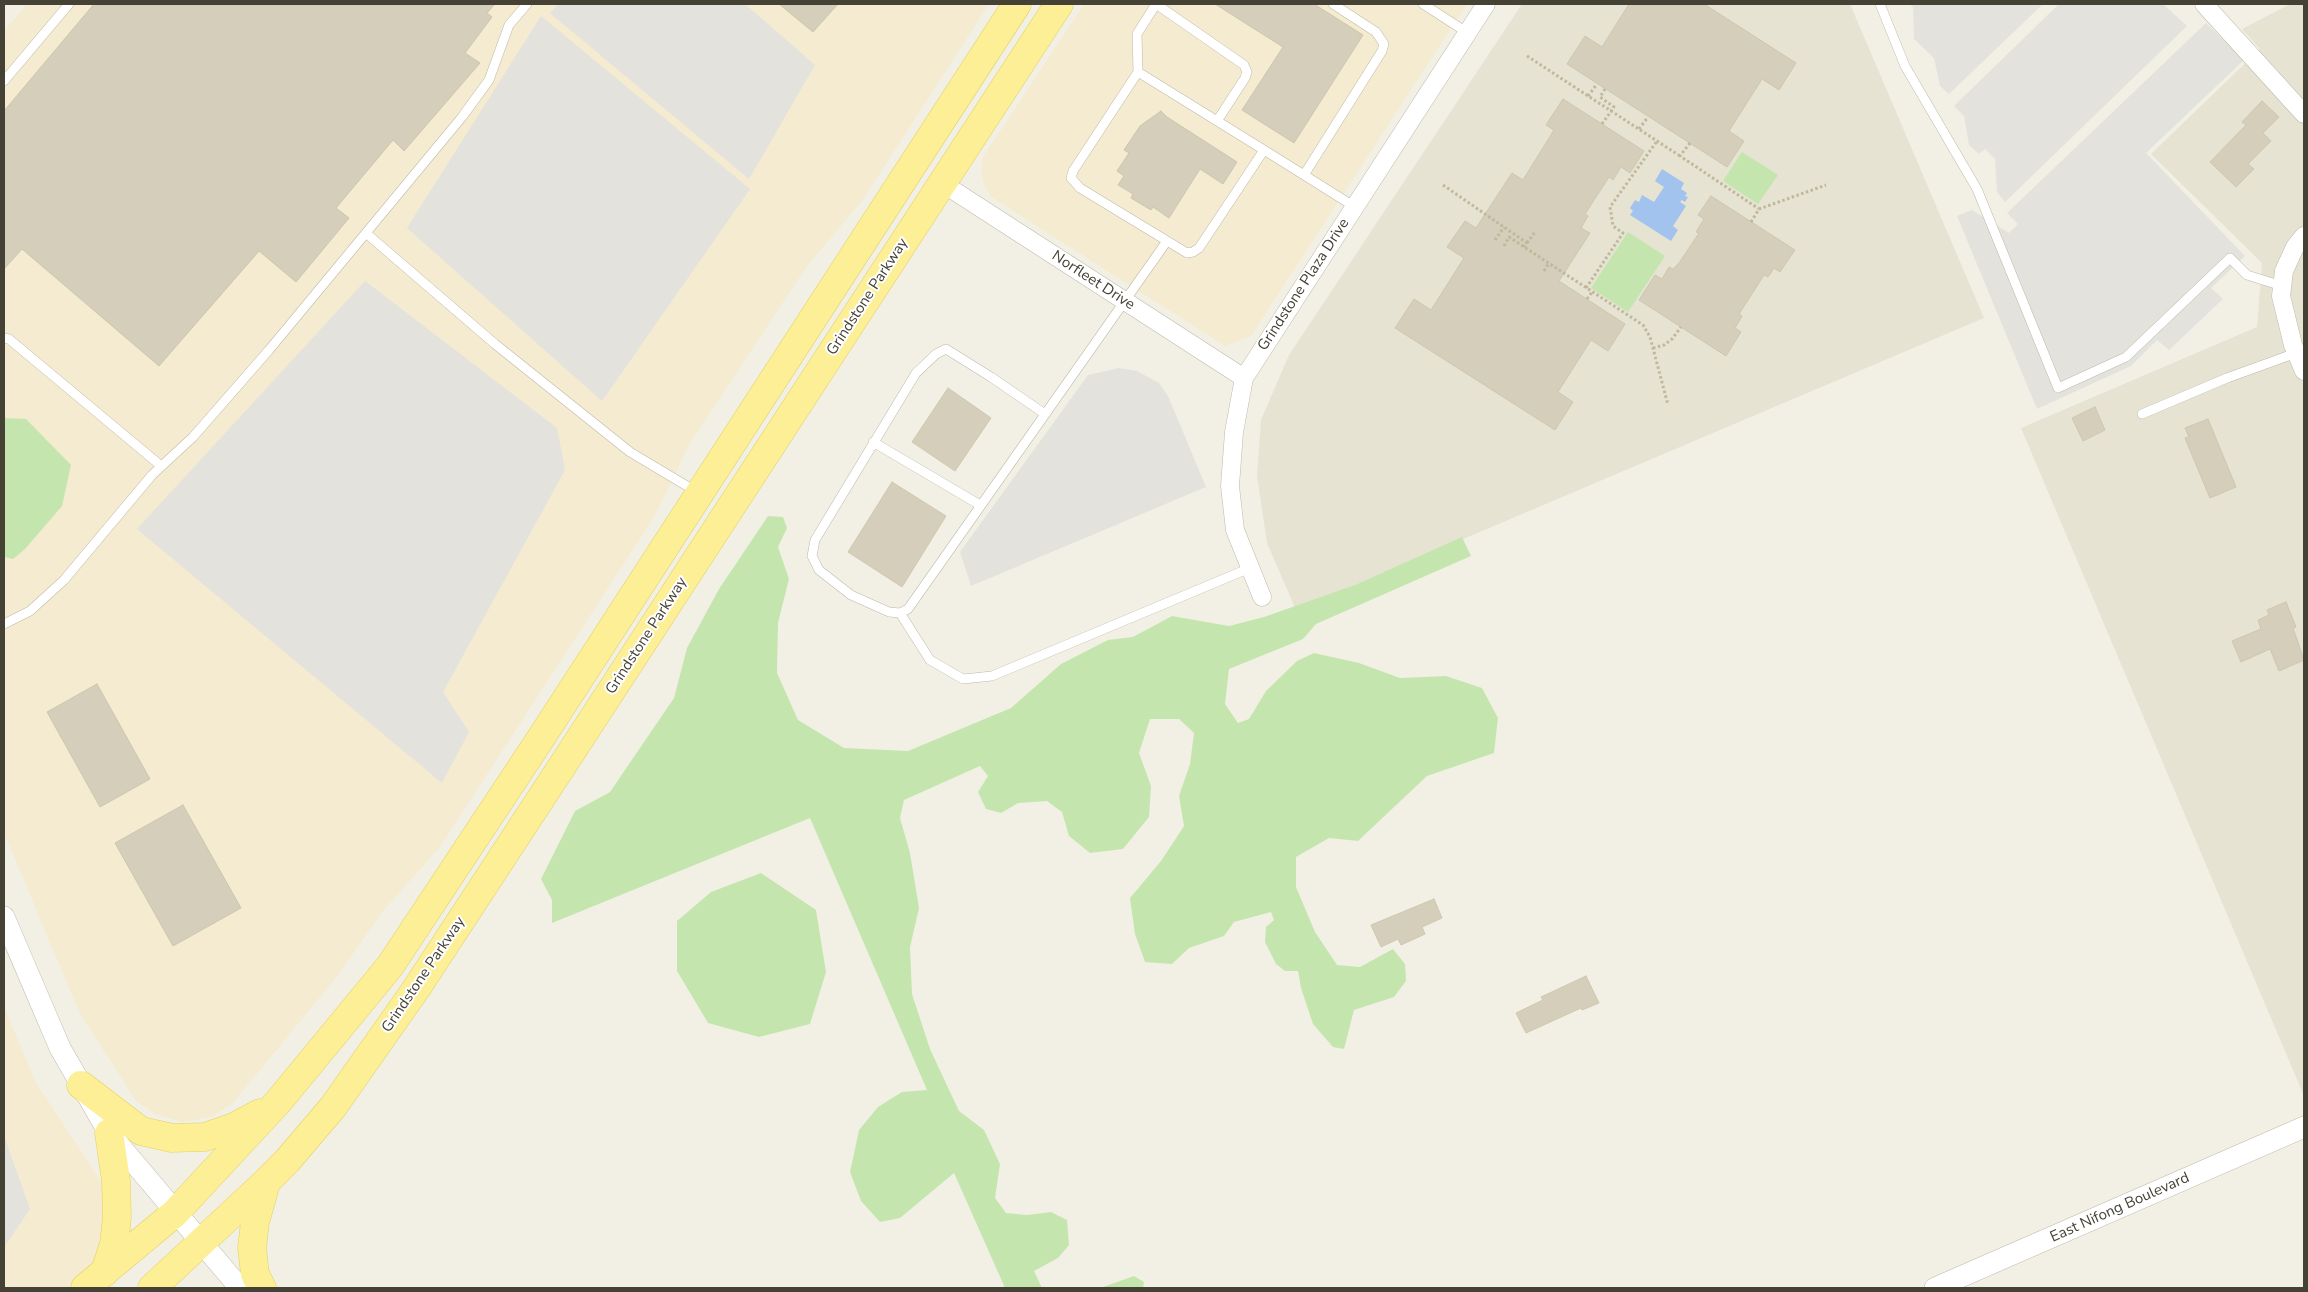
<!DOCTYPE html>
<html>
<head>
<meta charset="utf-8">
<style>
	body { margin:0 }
	#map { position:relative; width:2308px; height:1292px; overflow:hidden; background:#f2f0e5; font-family:"Nunito Sans",sans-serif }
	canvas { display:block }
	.frame { position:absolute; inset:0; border:5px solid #454135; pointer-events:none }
</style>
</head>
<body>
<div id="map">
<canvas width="2308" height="1292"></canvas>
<div class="frame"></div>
</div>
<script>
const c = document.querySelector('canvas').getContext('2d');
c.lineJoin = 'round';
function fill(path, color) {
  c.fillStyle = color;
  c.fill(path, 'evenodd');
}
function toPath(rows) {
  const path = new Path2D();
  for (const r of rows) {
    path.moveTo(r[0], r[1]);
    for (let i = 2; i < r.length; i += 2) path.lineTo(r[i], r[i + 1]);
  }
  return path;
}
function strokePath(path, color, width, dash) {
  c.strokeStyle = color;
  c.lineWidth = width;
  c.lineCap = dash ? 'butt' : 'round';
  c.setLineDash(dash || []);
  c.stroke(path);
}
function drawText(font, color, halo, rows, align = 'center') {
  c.font = font + ' "Nunito Sans",sans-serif';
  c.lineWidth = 4;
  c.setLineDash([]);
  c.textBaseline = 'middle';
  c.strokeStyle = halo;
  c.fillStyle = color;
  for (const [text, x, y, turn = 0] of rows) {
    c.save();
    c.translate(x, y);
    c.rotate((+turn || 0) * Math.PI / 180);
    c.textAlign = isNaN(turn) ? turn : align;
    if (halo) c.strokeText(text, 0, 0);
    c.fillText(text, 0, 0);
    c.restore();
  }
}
fill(toPath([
	[1522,4,1850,4,1984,318,1296,610,1267,543,1257,476,1261,420,1289,355],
	[2290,4,2304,4,2304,1096,2021,428,2257,327,2262,263,2151,154,2260,49,2242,29]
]), '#e6e3d3');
fill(toPath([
	[27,4,989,4,862,201,807,266,689,445,656,514,440,847,384,910,335,979,233,1103,211,1117,183,1122,157,1115,136,1101,79,1012,4,833,4,31],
	[1084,4,1467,4,1251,336,1225,346,991,197,984,184,981,171,983,157],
	[4,1006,35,1081,148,1253,105,1288,4,1288]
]), '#f4ebd0');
fill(toPath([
	[1742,152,1778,175,1758,204,1723,181],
	[1628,232,1665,256,1628,312,1591,288],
	[4,418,26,419,71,465,62,506,25,549,13,559,4,557],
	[768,516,783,517,787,528,778,547,789,579,778,623,777,673,798,720,844,748,908,751,1011,708,1061,664,1108,640,1133,637,1172,616,1229,626,1264,617,1355,585,1462,537,1471,556,1316,624,1303,639,1229,669,1225,704,1238,723,1249,719,1266,691,1297,661,1314,653,1359,663,1400,678,1446,676,1482,688,1498,718,1494,753,1427,776,1358,841,1329,838,1296,857,1296,887,1315,932,1337,965,1360,967,1393,949,1405,964,1406,981,1394,997,1354,1010,1344,1049,1333,1047,1313,1024,1301,988,1298,971,1285,971,1276,964,1265,942,1266,927,1274,920,1271,912,1234,922,1224,936,1189,948,1172,964,1145,962,1135,934,1130,898,1161,861,1184,826,1179,796,1190,764,1194,733,1179,719,1150,719,1139,753,1151,786,1149,817,1123,849,1090,853,1069,836,1062,812,1047,801,1018,803,1001,813,986,809,978,792,988,776,980,766,904,800,900,818,910,853,919,908,910,947,912,994,930,1049,959,1111,984,1130,1000,1164,995,1198,1006,1213,1027,1215,1051,1212,1067,1220,1069,1245,1058,1258,1034,1271,1042,1288,1005,1288,954,1173,900,1218,880,1222,861,1201,850,1172,859,1130,878,1107,902,1092,927,1090,810,818,552,923,552,900,541,879,575,811,610,792,674,698,687,648,719,589],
	[761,873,816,910,826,972,810,1024,759,1037,708,1023,677,971,677,921,711,892],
	[1134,1276,1144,1282,1143,1288,1100,1288]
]), '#c4e6ae');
fill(toPath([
	[558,4,745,4,815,65,749,179,550,13],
	[1909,4,2043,4,1949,94,1940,86,1934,58,1914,39,1913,7],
	[2059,4,2163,4,2187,26,2005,202,1997,192,1995,159,1985,149,1979,154,1969,145,1964,116,1954,106],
	[541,16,750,189,602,401,407,228],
	[2206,23,2244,60,2146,153,2245,256,2211,288,2223,299,2169,350,2157,340,2131,366,2037,409,1957,216,1972,210,2009,233,2018,224,2007,213],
	[365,281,557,428,565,470,443,692,469,732,442,783,137,529],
	[1119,368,1137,371,1159,383,1168,396,1206,487,971,586,960,552,1088,375],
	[4,1136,30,1209,4,1247]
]), '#e3e2dd');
fill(toPath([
	[1662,169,1684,183,1681,189,1687,193,1685,196,1688,197,1685,202,1682,200,1680,202,1686,206,1673,226,1678,230,1671,241,1630,215,1633,211,1630,208,1635,200,1639,202,1642,195,1654,202,1664,187,1655,181]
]), '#a2c3ee');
const building = toPath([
	[94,4,495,4,487,13,492,17,465,53,480,63,404,151,393,140,336,208,349,218,296,282,259,251,159,366,22,249,4,269,4,111,94,4],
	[779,4,838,4,813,32,779,4],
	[1215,4,1314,4,1363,35,1294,143,1242,110,1283,47,1215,4],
	[1629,4,1704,4,1796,63,1779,90,1762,79,1729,131,1744,141,1727,167,1567,64,1585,36,1602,47,1629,4],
	[1563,99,1644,151,1630,173,1621,167,1613,180,1609,177,1585,214,1588,216,1581,228,1590,233,1559,281,1625,324,1608,351,1591,340,1558,392,1573,402,1555,430,1395,328,1414,299,1431,310,1464,258,1447,247,1465,221,1476,228,1512,173,1523,180,1554,130,1546,125,1563,99],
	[2262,101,2279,117,2263,133,2271,141,2248,164,2254,169,2236,187,2210,162,2246,125,2242,122,2262,101],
	[1161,111,1167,117,1237,162,1223,184,1200,169,1169,218,1153,207,1151,210,1131,198,1133,194,1118,185,1124,176,1117,171,1129,153,1124,150,1140,126,1161,111],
	[1711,196,1795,250,1780,272,1774,268,1768,277,1764,275,1750,297,1739,314,1742,316,1735,328,1741,332,1726,356,1639,300,1655,275,1662,279,1669,267,1673,269,1679,263,1699,233,1696,232,1704,219,1698,215,1711,196],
	[948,388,991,418,955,471,912,442,948,388],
	[2095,407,2105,430,2083,441,2072,418,2095,407],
	[2208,419,2236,487,2210,498,2185,438,2189,437,2185,428,2208,419],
	[892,482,946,516,902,587,848,552,892,482],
	[2286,602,2296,627,2293,628,2304,660,2279,671,2270,649,2241,662,2232,641,2261,629,2258,620,2269,615,2267,610,2286,602],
	[97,684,150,779,100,807,47,712,97,684],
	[183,805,241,908,173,946,115,843,183,805],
	[1434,899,1442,918,1422,927,1425,934,1401,945,1398,939,1381,947,1371,925,1434,899],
	[1586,976,1599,1003,1582,1010,1581,1008,1526,1033,1516,1013,1543,1000,1541,997,1586,976]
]);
fill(building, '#d4cebb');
strokePath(building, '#cec7ae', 1);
const service = toPath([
	[1156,4,1244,65,1247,72,1245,78,1217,121],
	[1423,4,1468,33],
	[1880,4,1905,66,1977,189,2058,388,2126,357,2230,258,2247,275,2282,286],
	[1138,72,1137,34,1156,4],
	[4,81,69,4],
	[1264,150,1199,248,1193,252,1187,253,1080,188,1071,178,1073,171,1138,72,1264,150,1304,175,1355,207],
	[1304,175,1382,51,1384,44,1376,32,1333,4],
	[367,234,495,344,630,452,697,492],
	[4,338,9,339,160,465],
	[1045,414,991,377,946,349,936,354,916,373,815,540,812,556,819,570,851,595,889,612,900,613,908,609,1167,241],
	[2142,414,2227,378,2296,353],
	[873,442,980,505],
	[900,613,930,660,963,679,992,676,1250,568],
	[4,624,30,611,64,580,152,475,193,437,269,350,462,117,489,80,509,25,527,4]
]);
const minor = toPath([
	[2204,4,2304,114],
	[942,183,1244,378],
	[2304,236,2295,247,2284,271,2281,296,2293,345,2304,371],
	[1262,597,1235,530,1230,486,1234,432,1244,378,1486,4]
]);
const tertiary = toPath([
	[4,917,60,1048,109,1133,240,1288],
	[1935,1288,2304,1127]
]);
const primary = toPath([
	[81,1085,141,1131,172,1138,205,1137,234,1127,260,1113],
	[105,1272,114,1244,117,1217,116,1181,109,1133],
	[85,1288,175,1213,278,1102,390,966,539,741,1017,4],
	[152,1288,266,1182,287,1161,333,1107,416,989,570,754,1059,4],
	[262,1288,255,1274,252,1248,255,1222,266,1183]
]);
strokePath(service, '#bdbaa8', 10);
strokePath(minor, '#bdbaa8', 19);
strokePath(tertiary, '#bdbaa8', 22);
strokePath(primary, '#e1d065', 29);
strokePath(toPath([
	[1527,56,1680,156],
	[1588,96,1597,84],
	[1602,124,1614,107,1600,97,1605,89],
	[1639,129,1648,117],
	[1690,143,1680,156,1759,209],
	[1443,185,1527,243,1524,247],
	[1751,222,1759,209,1826,185],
	[1495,240,1504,227],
	[1527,243,1535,232],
	[1504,246,1509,237,1643,325,1650,337,1668,405],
	[1544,271,1549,263],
	[1586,288,1623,233,1613,226,1610,207,1657,141],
	[1587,299,1592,292],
	[1653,348,1664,345,1672,339,1681,327]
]), '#bfb89a', 3, [2.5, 2.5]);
strokePath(service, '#fff', 9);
strokePath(minor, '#fff', 18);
strokePath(tertiary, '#fff', 21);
strokePath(primary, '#fcef95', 28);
drawText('15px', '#454135', '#fff', [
	["Norfleet Drive",1093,281,33],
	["Grindstone Plaza Drive",1304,285,-57],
	["Grindstone Parkway",868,297,-57],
	["Grindstone Parkway",647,636,-57],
	["Grindstone Parkway",424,975,-56],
	["East Nifong Boulevard",2120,1208,-24]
]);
</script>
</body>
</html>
